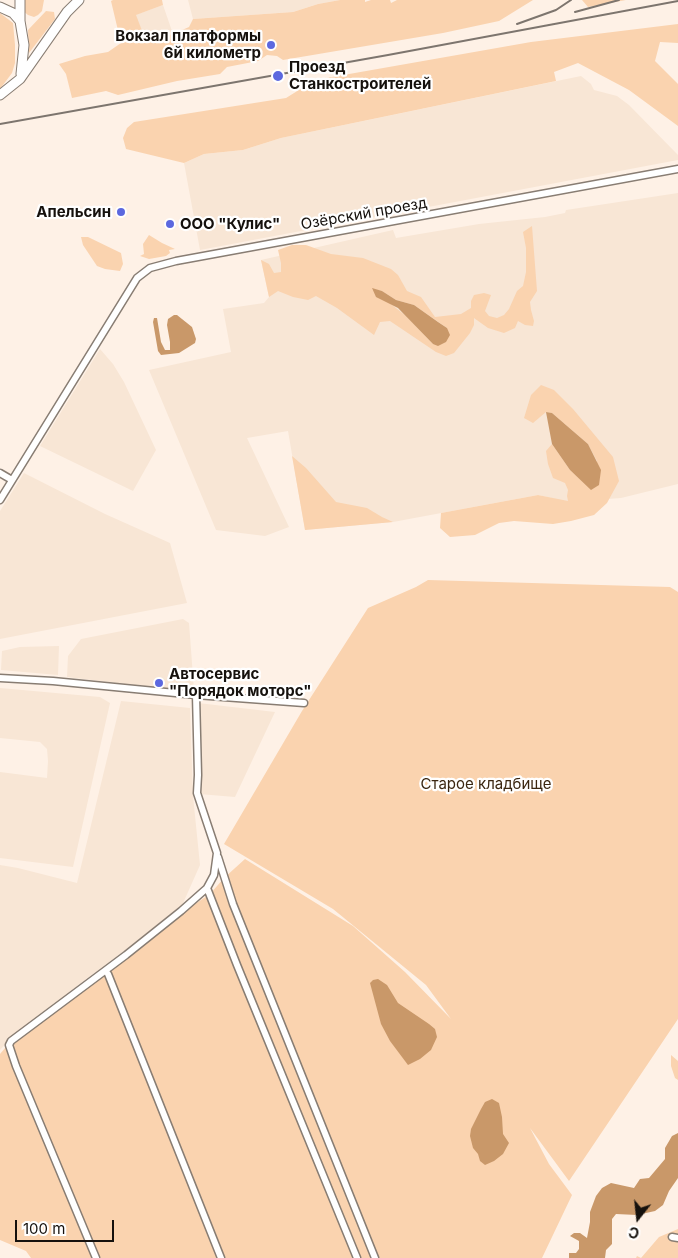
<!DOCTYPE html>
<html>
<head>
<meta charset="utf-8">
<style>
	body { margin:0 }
	#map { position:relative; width:678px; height:1258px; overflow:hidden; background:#fef1e6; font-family:Inter,sans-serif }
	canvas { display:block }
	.north { position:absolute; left:613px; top:1193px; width:50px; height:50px; -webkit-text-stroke:4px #fff; paint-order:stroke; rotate:196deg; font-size:14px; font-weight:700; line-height:20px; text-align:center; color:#15110d }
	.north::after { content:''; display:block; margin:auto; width:18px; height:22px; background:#15110d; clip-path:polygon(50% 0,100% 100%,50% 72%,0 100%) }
	.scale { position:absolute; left:15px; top:1220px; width:99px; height:22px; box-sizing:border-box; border:2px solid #15110d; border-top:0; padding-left:6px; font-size:15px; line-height:18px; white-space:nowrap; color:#15110d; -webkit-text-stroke:4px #fff; paint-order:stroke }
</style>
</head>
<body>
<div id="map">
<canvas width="678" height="1258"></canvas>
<div class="north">С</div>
<div class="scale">100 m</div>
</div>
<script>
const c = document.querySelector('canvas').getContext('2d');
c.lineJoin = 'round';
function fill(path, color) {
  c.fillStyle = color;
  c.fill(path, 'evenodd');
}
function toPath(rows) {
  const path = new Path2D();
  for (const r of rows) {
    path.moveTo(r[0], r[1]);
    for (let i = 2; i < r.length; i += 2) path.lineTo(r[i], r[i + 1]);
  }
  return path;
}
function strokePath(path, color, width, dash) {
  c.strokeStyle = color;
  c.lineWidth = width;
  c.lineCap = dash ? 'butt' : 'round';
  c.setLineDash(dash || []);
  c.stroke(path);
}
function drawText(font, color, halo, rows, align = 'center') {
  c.font = font + ' Inter,sans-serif';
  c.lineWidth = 4.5;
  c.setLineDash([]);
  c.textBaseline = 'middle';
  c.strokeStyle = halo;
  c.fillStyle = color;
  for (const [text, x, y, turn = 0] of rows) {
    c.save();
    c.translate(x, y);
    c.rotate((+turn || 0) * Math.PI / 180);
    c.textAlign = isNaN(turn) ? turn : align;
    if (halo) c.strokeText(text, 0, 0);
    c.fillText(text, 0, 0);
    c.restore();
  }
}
fill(toPath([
	[188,0,340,0,318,4,293,12,193,19],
	[163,5,173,34,146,41,135,15],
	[581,76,591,84,594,90,617,96,629,105,678,155,678,160,200,250,184,163,204,154,243,150,281,138],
	[678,193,678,484,621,498,568,502,538,495,393,522,305,530,288,431,247,438,289,527,265,536,216,530,149,370,231,352,223,309,264,303,269,297,261,260,393,230,396,238,479,224,545,217,565,213,566,210],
	[564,423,588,444,601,470],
	[100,349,113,364,124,382,156,450,133,491,40,446],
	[24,473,105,514,170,543,187,603,0,639,0,511],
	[183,619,189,623,194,690,174,690,67,677,68,656,81,639],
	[59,646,58,675,1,670,2,651,20,647],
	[0,688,100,697,110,703,73,867,0,858,0,772,47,778,48,761,47,749,40,742,0,738],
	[121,701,190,708,193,796,200,865,180,910,86,979,9,1040,0,1050,0,865,18,868,77,883],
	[198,703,275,712,235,797,199,794]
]), '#f8e6d5');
fill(toPath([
	[23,0,44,0,42,11,38,15,34,17,28,15,22,10],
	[113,0,162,0,163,5,136,15,146,41,173,34,189,27,193,19,293,12,318,4,340,0,365,0,365,2,371,0,390,0,391,3,397,0,533,0,499,21,443,33,283,60,277,56,267,55,258,61,227,67,220,74,177,81,118,95,106,91,72,98,66,74,59,64,85,56,108,52,121,43,111,1],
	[582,0,626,0,588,7],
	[46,11,54,12,55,19,29,53,28,30],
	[0,13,13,23,15,45,15,63,12,73,0,89],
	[678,24,678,43,660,42,655,61,678,84,678,126,629,90,578,63,554,72,556,81,281,138,243,150,204,154,184,163,126,149,123,138,127,128,134,122,286,98,315,80,531,42],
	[532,226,537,291,530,302,531,310,534,321,533,326,525,325,518,321,515,328,504,333,488,328,474,318,474,325,470,333,454,353,446,356,436,352,390,321,380,322,374,335,337,308,316,296,308,300,293,297,278,291,269,297,261,260,269,264,274,273,281,272,281,263,278,250,292,245,306,245,331,254,363,258,391,269,398,275,407,291,421,297,435,317,461,314,471,308,471,301,474,295,484,293,491,295,485,311,489,316,497,318,504,315,509,309,517,291,523,286,526,272,526,248,523,232],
	[372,289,382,291,396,300,414,305,447,328,433,344,406,316],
	[149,235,162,243,175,249,169,250,170,253,166,256,149,259,140,256,144,254,143,244],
	[81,237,88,237,121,253,123,264,120,271,105,269,97,266,83,245],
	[541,385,554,390,573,409,613,457,619,481,607,503,594,515,571,521,553,524,514,521,499,523,475,535,450,537,440,528,441,513,538,495,568,501,567,496,568,490,565,483,553,478,548,464,546,451,552,444,570,470,591,489,597,461,588,444,552,413,546,412,533,423,524,418,531,395],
	[292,456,306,468,336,502,367,508,382,517,393,522,305,530],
	[428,580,670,587,678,592,678,1019,569,1181,530,1128,549,1164,572,1195,542,1258,31,1258,26,1251,0,1240,0,1054,6,1047,18,1040,189,908,210,894,224,878,245,859,353,926,405,972,451,1019,426,985,333,909,224,844,302,711,368,608,416,587],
	[671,1055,678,1061,678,1080,675,1078,671,1066],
	[678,1229,678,1258,636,1258,637,1256,641,1258,659,1237]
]), '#fad3af');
fill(toPath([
	[372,288,382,291,396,300,414,305,438,322,447,328,450,335,446,342,438,346,433,344,398,308,376,297],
	[174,315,177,315,192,327,196,339,195,343,179,353,161,355,158,351,153,322,154,318,157,318,161,342,165,350,170,350,170,342,167,325,168,319],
	[546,412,552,413,588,444,601,470,599,485,591,490,570,470,552,444],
	[378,979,387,985,398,1003,429,1024,435,1029,437,1037,431,1050,420,1059,408,1065,390,1041,381,1024,370,983,373,980],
	[492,1099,499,1103,502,1117,503,1134,509,1143,503,1154,494,1161,485,1165,480,1161,478,1154,473,1148,470,1136,471,1129,481,1109,485,1102],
	[678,1133,678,1178,669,1191,663,1205,655,1211,637,1215,616,1214,612,1219,612,1244,606,1250,605,1258,569,1258,569,1253,576,1253,579,1249,579,1241,570,1236,574,1233,580,1233,587,1238,590,1222,590,1212,596,1196,602,1188,611,1183,634,1188,640,1179,649,1178,665,1159,665,1148,672,1136]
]), '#c99869');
const minor = toPath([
	[0,473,12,480],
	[0,500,137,278,150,268,176,261,678,169],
	[0,678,53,681,196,695,304,703],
	[218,857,233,904,375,1258],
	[207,888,237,965,357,1258],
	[108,974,221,1258],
	[672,1237,678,1238],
	[96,1258,16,1066,9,1045,11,1041,126,955,181,911,207,888,214,875,217,853,197,793,198,775,196,695]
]);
const secondary = toPath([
	[20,0,20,21,24,45,21,74],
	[0,7,13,13,20,21],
	[0,95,20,79,67,12,79,0]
]);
strokePath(minor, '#887d73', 9);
strokePath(secondary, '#887d73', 11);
strokePath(minor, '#fff', 6);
strokePath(secondary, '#fff', 9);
strokePath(toPath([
	[575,12,619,0],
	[517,24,556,10,571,0],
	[0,124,388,55,678,1]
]), '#7d756e', 2);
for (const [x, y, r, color] of [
	[271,45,5,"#5c68df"],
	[278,76,6,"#5c68df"],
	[121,212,5,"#5c68df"],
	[170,224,5,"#5c68df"],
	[159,683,5,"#5c68df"]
]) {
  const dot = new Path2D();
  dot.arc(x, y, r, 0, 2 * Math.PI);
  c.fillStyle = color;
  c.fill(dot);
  strokePath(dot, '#fff', 2);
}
drawText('bold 15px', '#15110d', '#fff', [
	["Вокзал платформы",261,36,"right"],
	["6й километр",261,53,"right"],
	["Проезд",289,67],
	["Станкостроителей",289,84],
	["Апельсин",111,212,"right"],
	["ООО \"Кулис\"",180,224],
	["Автосервис",169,674],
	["\"Порядок моторс\"",169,691]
], 'left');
drawText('15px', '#15110d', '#fff', [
	["Озёрский проезд",364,214,-10]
]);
drawText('15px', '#3b2610', '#fff', [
	["Старое кладбище",486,784]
]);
</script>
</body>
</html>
